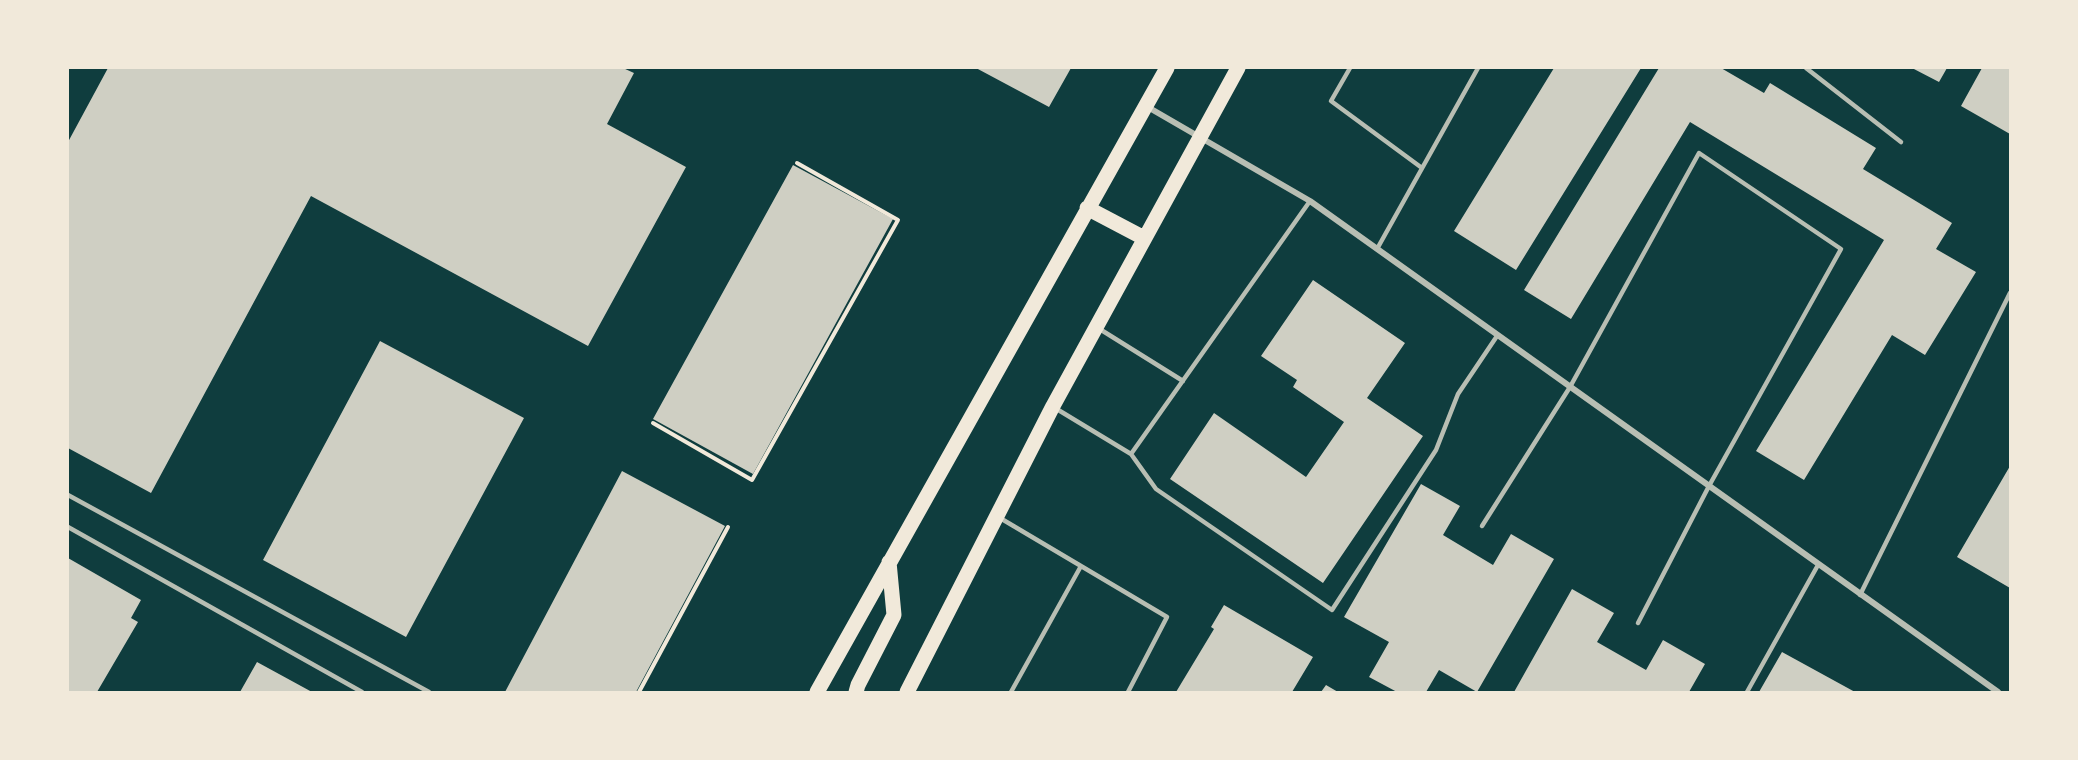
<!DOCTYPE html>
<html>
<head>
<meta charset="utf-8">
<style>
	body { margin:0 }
	#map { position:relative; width:2078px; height:760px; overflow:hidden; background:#0f3d3e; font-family:Bitter,serif }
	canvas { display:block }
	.frame { position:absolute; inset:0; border:69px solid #f1e9da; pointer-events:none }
</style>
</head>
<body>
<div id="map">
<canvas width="2078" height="760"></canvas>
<div class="frame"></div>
</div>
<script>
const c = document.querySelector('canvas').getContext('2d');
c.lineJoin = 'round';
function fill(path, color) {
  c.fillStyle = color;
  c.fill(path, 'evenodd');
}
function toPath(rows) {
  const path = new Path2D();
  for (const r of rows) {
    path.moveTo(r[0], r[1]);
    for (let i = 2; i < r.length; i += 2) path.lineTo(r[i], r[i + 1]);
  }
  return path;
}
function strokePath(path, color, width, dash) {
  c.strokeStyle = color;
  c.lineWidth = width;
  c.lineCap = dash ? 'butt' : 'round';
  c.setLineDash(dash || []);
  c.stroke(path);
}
fill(toPath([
	[108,68,623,68,634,73,607,124,686,167,588,346,311,196,151,493,68,448,68,142],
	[976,68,1071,68,1049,107],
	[1554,68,1641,68,1516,270,1454,231],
	[1659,68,1721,68,1764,93,1770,83,1876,148,1863,169,1952,223,1936,249,1976,272,1925,355,1892,335,1804,480,1756,451,1884,240,1690,122,1571,319,1524,290],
	[1912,68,1947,68,1939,82],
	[1982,68,2010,68,2010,134,1961,106],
	[793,165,893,219,753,474,653,419],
	[1313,280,1405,343,1367,398,1423,436,1323,583,1170,479,1214,413,1306,477,1344,422,1293,387,1297,380,1261,356],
	[380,341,524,418,406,637,263,560],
	[2010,466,2010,588,1957,557],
	[622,471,725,526,636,692,505,692],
	[1421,484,1460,506,1443,535,1493,565,1511,534,1554,559,1477,692,1439,670,1426,692,1397,692,1369,677,1389,642,1344,617],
	[68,558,141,600,131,618,138,622,97,692,68,692],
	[1572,589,1614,613,1597,642,1646,670,1663,640,1705,664,1689,692,1514,692],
	[1224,605,1313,657,1292,692,1176,692,1214,629,1211,627],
	[1782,652,1855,692,1759,692],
	[257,662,312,692,240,692],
	[1326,685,1338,692,1321,692]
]), '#cfcfc3');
strokePath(toPath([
	[653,423,752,480,898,220,797,163],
	[639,692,728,527]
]), '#f1e9da', 4);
strokePath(toPath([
	[1350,68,1331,101,1422,168],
	[1806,68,1901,142],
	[1377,249,1478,68],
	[1098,328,1183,381],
	[1055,408,1131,454,1156,489,1332,610,1436,450,1458,394,1497,336],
	[1131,454,1310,201],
	[68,495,429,692],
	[1000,518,1167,617,1128,692],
	[1482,526,1570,387,1699,153,1841,249,1709,486,1638,623],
	[68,527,362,692],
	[1860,595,2010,293],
	[1011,692,1081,566],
	[1747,692,1818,565]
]), '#b8beb3', 4.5);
strokePath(toPath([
	[1146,106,1310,201,1998,692]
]), '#b8beb3', 6);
strokePath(toPath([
	[1087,208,1144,238],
	[817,692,1167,68],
	[856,692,858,685,894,615,889,562],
	[907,692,1053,406,1238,68]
]), '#f1e9da', 15);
</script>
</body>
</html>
